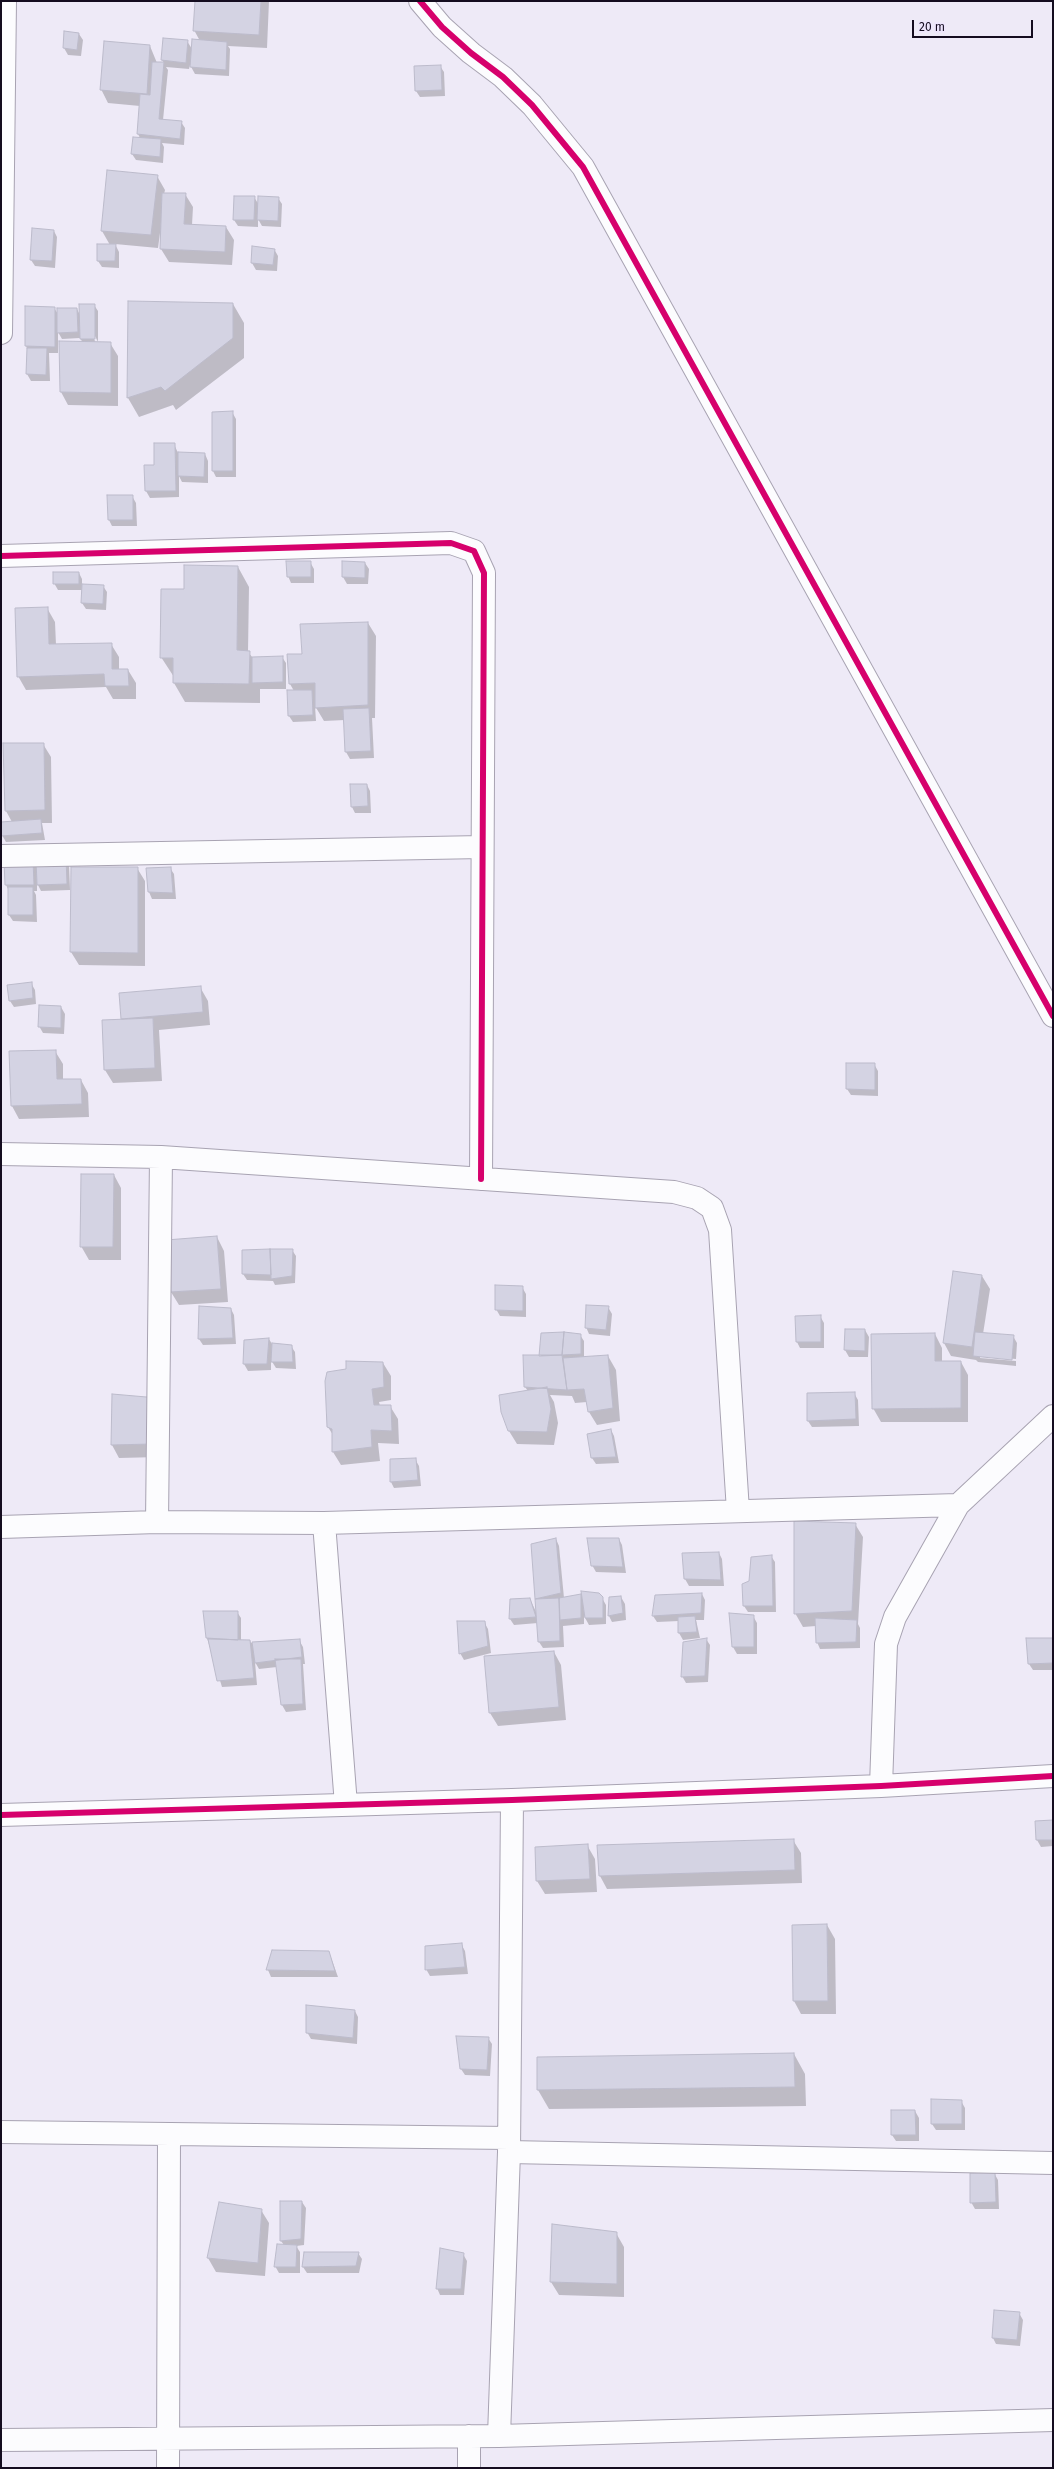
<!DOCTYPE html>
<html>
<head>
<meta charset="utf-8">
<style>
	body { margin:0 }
	#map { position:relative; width:1054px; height:2469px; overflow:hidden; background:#eeeaf7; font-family:"Fira Sans",sans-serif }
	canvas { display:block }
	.frame { position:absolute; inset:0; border:2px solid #140c1f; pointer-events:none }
	.scale { position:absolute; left:912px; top:20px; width:121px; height:18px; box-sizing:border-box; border:2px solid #140c1f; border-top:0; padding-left:5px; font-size:12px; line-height:14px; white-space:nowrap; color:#140c1f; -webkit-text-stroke:3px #ede5fc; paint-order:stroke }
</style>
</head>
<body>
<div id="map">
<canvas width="1054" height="2469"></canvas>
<div class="frame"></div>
<div class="scale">20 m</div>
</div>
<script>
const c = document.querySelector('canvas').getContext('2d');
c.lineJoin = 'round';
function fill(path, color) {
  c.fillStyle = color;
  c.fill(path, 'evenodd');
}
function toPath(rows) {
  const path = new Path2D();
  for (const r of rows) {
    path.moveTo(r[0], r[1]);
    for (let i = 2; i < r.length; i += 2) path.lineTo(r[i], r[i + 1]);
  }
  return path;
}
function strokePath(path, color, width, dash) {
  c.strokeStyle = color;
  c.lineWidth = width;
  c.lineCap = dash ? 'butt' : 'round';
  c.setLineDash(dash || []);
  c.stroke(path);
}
fill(toPath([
	[196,1,269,1,267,48,228,46,230,49,229,76,195,74,190,65,189,69,166,67,168,70,163,120,181,122,185,128,184,145,162,143,164,147,163,163,136,160,132,154,140,138,138,134,140,106,108,103,101,89,150,46,157,63,164,63,162,60,164,39,187,41,192,49,200,41,194,30],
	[65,33,79,34,83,40,81,56,68,55,64,48],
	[440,66,444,72,445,96,420,97,416,91],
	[157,176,165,190,164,194,185,194,193,207,192,225,226,227,234,240,232,265,169,262,161,249,160,233,158,248,115,244,119,252,119,268,102,267,98,261,110,245,102,231],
	[254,197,259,205,278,198,282,204,281,227,262,226,258,219,258,227,238,226,234,220],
	[54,231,57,237,55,268,35,266,31,260],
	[253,247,274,249,278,256,277,271,256,270,252,263],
	[129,302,233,304,244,323,244,358,176,410,173,405,139,417,128,398],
	[94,305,98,311,98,342,94,334,92,335,96,343,110,343,118,356,118,406,68,405,61,392,60,342,83,343,80,338,62,339,58,332,58,353,49,353,50,381,31,381,27,374,28,350,26,346,54,308,58,314,77,309,80,315],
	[232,412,236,419,236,477,216,477,213,471],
	[174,444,178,453,205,454,208,461,208,483,182,482,179,476,179,497,150,498,146,491,145,466,155,466],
	[132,496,136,503,137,526,112,526,109,520],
	[310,562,314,569,314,583,291,583,288,576],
	[365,563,369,569,368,584,347,584,343,577],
	[238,567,249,587,248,652,253,658,282,657,286,663,286,689,260,689,260,703,185,702,174,683,174,677,161,657,185,590],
	[79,573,82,579,82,585,103,586,107,592,106,610,86,609,82,603,82,590,58,590,54,583],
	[47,608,55,622,56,645,111,644,119,657,119,670,128,670,136,683,136,699,113,699,106,687,26,690,18,676],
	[368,623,376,636,375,718,372,718,374,758,350,759,346,752,345,720,324,721,315,706,316,721,293,722,289,716,294,691,290,684,303,655],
	[43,744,51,757,52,823,42,823,45,840,6,842,2,835,12,822,6,811],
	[367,785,370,791,371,813,355,813,352,807],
	[33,860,37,869,69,864,70,890,41,891,37,883,37,891,34,891,36,895,37,922,13,921,9,915,9,891,6,885,5,862],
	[72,868,137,868,145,881,145,966,79,965,71,952],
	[170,868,174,874,176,899,152,899,149,892],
	[31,983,35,990,36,1004,14,1007,10,1001],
	[200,987,208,1001,210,1025,159,1030,162,1081,113,1083,105,1070,122,1020,120,994],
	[61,1007,65,1014,64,1034,43,1033,39,1026],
	[55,1051,63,1064,63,1080,81,1080,88,1093,89,1117,19,1119,12,1106],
	[874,1064,878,1071,878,1096,851,1095,847,1089],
	[114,1175,121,1188,121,1260,89,1260,81,1246],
	[217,1237,224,1251,228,1302,179,1305,171,1292,167,1241],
	[292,1250,296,1256,295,1283,275,1285,273,1281,247,1280,243,1274],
	[982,1276,990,1289,983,1334,1013,1336,1017,1343,1016,1359,980,1356,980,1358,1016,1361,1016,1366,978,1362,976,1360,951,1356,944,1343],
	[522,1287,526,1294,526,1317,500,1316,496,1309],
	[608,1307,612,1314,610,1336,589,1334,586,1327],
	[231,1309,234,1315,236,1344,203,1345,199,1339],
	[820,1316,824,1323,824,1348,800,1348,797,1342],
	[846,1330,865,1330,869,1337,868,1357,849,1357,845,1350],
	[935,1334,942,1348,942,1362,961,1362,968,1375,968,1422,881,1422,873,1408],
	[580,1335,584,1341,584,1358,608,1356,616,1370,620,1421,597,1425,589,1412,587,1402,575,1403,572,1396,550,1395,554,1402,558,1423,554,1445,517,1444,509,1431,528,1391,525,1387,540,1356],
	[269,1339,272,1344,291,1346,295,1352,296,1369,276,1368,271,1360,271,1370,248,1371,244,1364,245,1341],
	[383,1363,391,1376,391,1400,379,1402,380,1406,390,1406,398,1419,399,1444,378,1443,380,1461,341,1465,333,1452,333,1435,328,1427],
	[854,1393,858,1400,859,1426,812,1427,808,1421],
	[113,1396,159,1457,119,1458,112,1445],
	[611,1430,614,1436,619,1463,596,1464,592,1458],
	[415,1459,419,1466,421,1486,394,1488,391,1482,391,1460],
	[855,1524,863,1537,858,1624,860,1628,860,1648,820,1649,817,1642,816,1626,803,1627,795,1613],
	[556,1539,559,1546,564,1598,583,1594,602,1598,606,1605,606,1624,589,1625,584,1616,584,1624,563,1626,564,1647,543,1648,539,1642,538,1623,514,1625,510,1619,530,1599,537,1614,532,1545],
	[619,1539,622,1545,626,1573,596,1572,592,1565],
	[719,1553,722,1559,724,1586,689,1586,685,1579],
	[771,1556,775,1562,776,1612,748,1612,744,1606,750,1582],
	[702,1594,705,1600,704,1620,696,1620,700,1638,683,1640,679,1633,679,1621,657,1622,653,1616],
	[621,1597,625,1604,626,1620,612,1622,609,1616],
	[237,1612,241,1618,241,1641,250,1641,251,1643,299,1640,303,1647,305,1664,303,1664,306,1710,286,1712,282,1705,277,1667,259,1669,255,1662,257,1685,222,1687,207,1638],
	[730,1614,753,1616,757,1623,757,1654,737,1654,733,1647],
	[484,1622,488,1629,491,1653,464,1660,460,1653],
	[706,1639,710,1645,708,1682,686,1683,682,1676],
	[1053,1640,1053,1670,1033,1670,1029,1664],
	[554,1652,561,1665,566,1720,498,1726,490,1713],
	[1053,1821,1053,1846,1041,1847,1037,1840,1036,1822],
	[793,1840,801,1853,802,1883,607,1889,600,1876],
	[587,1845,595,1859,597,1892,545,1894,537,1881],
	[827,1925,835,1939,836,2014,801,2014,794,2001,793,1926],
	[461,1944,465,1951,468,1974,430,1976,426,1969],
	[273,1951,329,1952,338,1977,271,1977,268,1970],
	[355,2011,358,2017,357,2044,311,2039,307,2032],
	[488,2038,492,2044,490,2076,465,2075,461,2069],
	[794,2054,805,2074,806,2106,549,2109,538,2090,538,2058],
	[961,2101,965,2108,965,2130,936,2130,932,2124],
	[915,2111,919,2118,919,2141,896,2141,892,2135],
	[994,2173,998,2180,999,2209,975,2209,971,2202],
	[302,2202,306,2208,304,2245,296,2246,300,2252,300,2273,279,2273,275,2266,284,2245,281,2241],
	[220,2203,261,2210,269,2223,265,2276,216,2272,208,2258],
	[553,2225,616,2233,624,2247,624,2297,559,2295,551,2282],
	[358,2253,362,2259,359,2273,307,2273,303,2267],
	[463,2254,467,2261,464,2295,440,2295,437,2288],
	[1019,2313,1023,2320,1020,2346,996,2344,993,2338]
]), '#0003');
const building = toPath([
	[195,1,261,1,259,35,193,31,195,1],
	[64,31,79,33,77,50,63,48,64,31],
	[163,38,188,40,186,63,161,60,163,38],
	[192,39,227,42,226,70,190,67,192,39],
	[104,41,150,45,147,94,100,90,104,41],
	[152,62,164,62,159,119,182,121,180,139,137,134,140,94,150,95,152,62],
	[441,65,442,90,415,91,414,66,441,65],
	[133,137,161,139,160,157,131,154,133,137],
	[107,170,158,175,151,235,101,231,107,170],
	[162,193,186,193,184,224,226,226,225,252,160,249,162,193],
	[234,196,255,196,254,220,233,220,234,196],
	[258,196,279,197,278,221,257,220,258,196],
	[32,228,54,230,52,261,30,260,32,228],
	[97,244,116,244,115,261,97,261,97,244],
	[252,246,275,249,273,265,251,263,252,246],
	[128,301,233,303,233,338,165,391,161,387,127,398,128,301],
	[79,304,95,304,95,339,80,339,79,304],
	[25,306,55,307,55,347,25,346,25,306],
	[57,308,77,308,78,332,57,333,57,308],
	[59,341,111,342,111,393,60,392,59,341],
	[27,348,47,348,46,375,26,374,27,348],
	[233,411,233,471,212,471,212,412,233,411],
	[154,443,175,443,176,491,145,491,144,465,154,465,154,443],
	[178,452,205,453,204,477,178,476,178,452],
	[107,495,133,495,133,520,108,520,107,495],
	[286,561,311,561,311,577,287,577,286,561],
	[342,561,365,562,365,578,342,577,342,561],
	[184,565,238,566,237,650,250,651,249,684,173,683,173,658,160,658,161,589,184,589,184,565],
	[53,572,79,572,79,584,53,584,53,572],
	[82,584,104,585,103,604,81,603,82,584],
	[48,607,49,644,112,643,112,669,128,669,129,686,105,686,104,674,17,677,15,608,48,607],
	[368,622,368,705,315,708,315,683,289,684,287,654,302,654,300,624,368,622],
	[283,656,283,682,252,683,252,657,283,656],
	[287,690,312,690,313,715,288,716,287,690],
	[369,708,371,751,345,752,343,709,369,708],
	[3,743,44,743,45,810,5,811,3,743],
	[350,784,367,784,368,806,351,807,350,784],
	[41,819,42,833,1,836,1,822,41,819],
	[66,857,67,884,37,885,36,858,66,857],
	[33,859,34,885,5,885,4,861,33,859],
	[71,867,138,867,138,953,70,952,71,867],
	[171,867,173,893,148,892,146,868,171,867],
	[8,887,33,887,33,915,8,915,8,887],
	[32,982,33,998,9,1001,7,985,32,982],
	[201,986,203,1012,121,1019,119,993,201,986],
	[39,1005,61,1006,61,1028,38,1027,39,1005],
	[153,1018,155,1068,104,1070,102,1020,153,1018],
	[56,1050,57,1079,81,1079,82,1104,11,1106,9,1051,56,1050],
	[846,1063,875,1063,875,1090,846,1089,846,1063],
	[81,1174,114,1174,113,1247,80,1247,81,1174],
	[217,1236,221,1289,170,1292,166,1240,217,1236],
	[270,1249,293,1249,292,1276,271,1279,270,1249],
	[270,1249,271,1275,242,1274,242,1250,270,1249],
	[953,1271,982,1275,972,1347,943,1343,953,1271],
	[495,1285,523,1286,523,1311,495,1310,495,1285],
	[586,1305,609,1306,606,1330,585,1328,586,1305],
	[199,1306,231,1308,233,1338,198,1339,199,1306],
	[821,1315,821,1342,796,1342,795,1316,821,1315],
	[845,1329,865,1329,865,1351,844,1350,845,1329],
	[564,1332,562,1355,539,1356,541,1333,564,1332],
	[564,1332,581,1334,581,1354,562,1355,564,1332],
	[975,1332,1014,1335,1012,1360,973,1356,975,1332],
	[935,1333,935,1361,961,1361,961,1408,872,1409,871,1334,935,1333],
	[269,1338,267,1364,243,1364,244,1340,269,1338],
	[272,1343,292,1345,293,1362,271,1362,272,1343],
	[523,1355,562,1355,567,1390,524,1387,523,1355],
	[608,1355,613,1408,588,1412,584,1389,567,1390,563,1358,608,1355],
	[346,1361,383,1362,384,1387,372,1389,374,1405,391,1405,392,1431,371,1430,372,1447,332,1452,332,1429,327,1427,325,1381,327,1372,346,1369,346,1361],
	[547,1387,551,1409,547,1432,508,1431,501,1412,499,1395,547,1387],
	[855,1392,856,1419,807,1421,807,1393,855,1392],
	[112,1394,158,1398,152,1444,111,1445,112,1394],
	[611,1429,616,1457,591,1458,587,1434,611,1429],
	[416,1458,418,1480,390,1482,390,1459,416,1458],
	[794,1521,856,1523,852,1611,794,1614,794,1521],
	[556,1538,561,1593,535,1599,531,1544,556,1538],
	[587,1538,619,1538,623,1567,591,1566,587,1538],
	[719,1552,721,1580,684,1579,682,1553,719,1552],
	[772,1555,773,1606,743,1606,742,1584,749,1581,751,1557,772,1555],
	[581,1591,599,1593,603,1597,603,1618,585,1618,581,1591],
	[702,1593,701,1613,652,1616,655,1595,702,1593],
	[581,1594,581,1618,560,1620,559,1598,581,1594],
	[621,1596,623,1613,608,1616,609,1597,621,1596],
	[530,1598,536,1617,509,1619,510,1599,530,1598],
	[559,1598,560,1641,538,1642,535,1599,559,1598],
	[203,1611,238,1611,238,1640,206,1638,203,1611],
	[729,1613,754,1615,754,1647,732,1647,729,1613],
	[695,1616,697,1632,678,1633,678,1617,695,1616],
	[815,1618,857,1620,856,1642,816,1643,815,1618],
	[457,1621,485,1621,488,1646,459,1654,457,1621],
	[707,1638,705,1676,681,1677,683,1642,707,1638],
	[1026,1638,1053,1638,1053,1663,1028,1664,1026,1638],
	[208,1639,250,1640,254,1678,217,1681,208,1639],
	[300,1639,302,1657,255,1663,252,1642,300,1639],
	[554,1651,559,1707,489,1713,484,1656,554,1651],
	[275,1659,301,1659,303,1704,281,1705,275,1659],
	[1053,1820,1053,1840,1036,1840,1035,1821,1053,1820],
	[794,1839,795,1870,599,1876,597,1845,794,1839],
	[588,1844,590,1879,536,1881,535,1847,588,1844],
	[827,1924,828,2001,793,2001,792,1925,827,1924],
	[462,1943,465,1967,425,1970,425,1946,462,1943],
	[272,1950,329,1951,335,1971,266,1970,272,1950],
	[306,2005,355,2010,353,2038,306,2033,306,2005],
	[456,2036,489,2037,487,2070,460,2069,456,2036],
	[794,2053,795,2087,537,2090,537,2057,794,2053],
	[931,2099,962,2100,962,2124,931,2124,931,2099],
	[891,2110,915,2110,916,2135,891,2135,891,2110],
	[995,2172,996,2202,970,2203,970,2173,995,2172],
	[280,2201,302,2201,301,2239,280,2241,280,2201],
	[219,2202,262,2209,258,2263,207,2258,219,2202],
	[552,2224,617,2232,617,2284,550,2282,552,2224],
	[277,2244,297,2245,296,2267,274,2267,277,2244],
	[440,2248,464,2253,461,2289,436,2289,440,2248],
	[304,2252,359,2252,356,2266,302,2267,304,2252],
	[994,2310,1020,2312,1017,2340,992,2338,994,2310]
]);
fill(building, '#d4d3e3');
strokePath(building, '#bcbbcb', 1);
const minor = toPath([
	[420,1,442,27,471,53,503,77,532,105,583,167,1053,1016],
	[1,333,5,1],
	[1,556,451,543,474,551,484,573,481,1179],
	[1,856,482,847],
	[1,1154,161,1157,674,1192,697,1198,712,1208,720,1230,738,1511],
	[157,1522,161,1157],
	[324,1523,346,1805],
	[1,1527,157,1522,324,1523,958,1505],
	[881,1786,886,1644,895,1617,958,1505,1053,1416],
	[1,1815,512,1800,881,1786,1053,1776],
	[1,2132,509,2138],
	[509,2152,1053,2163],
	[499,2436,509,2152,512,1800],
	[1,2440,499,2436,1053,2420],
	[168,2468,169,2134],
	[469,2468,469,2436]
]);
strokePath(minor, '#a8a3b2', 24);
strokePath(minor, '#fcfcfe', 22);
strokePath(toPath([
	[420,1,442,27,471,53,503,77,532,105,583,167,1053,1016],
	[1,556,451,543,474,551,484,573,481,1179],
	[1,1815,512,1800,881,1786,1053,1776]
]), '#d6006c', 6);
</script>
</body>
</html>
